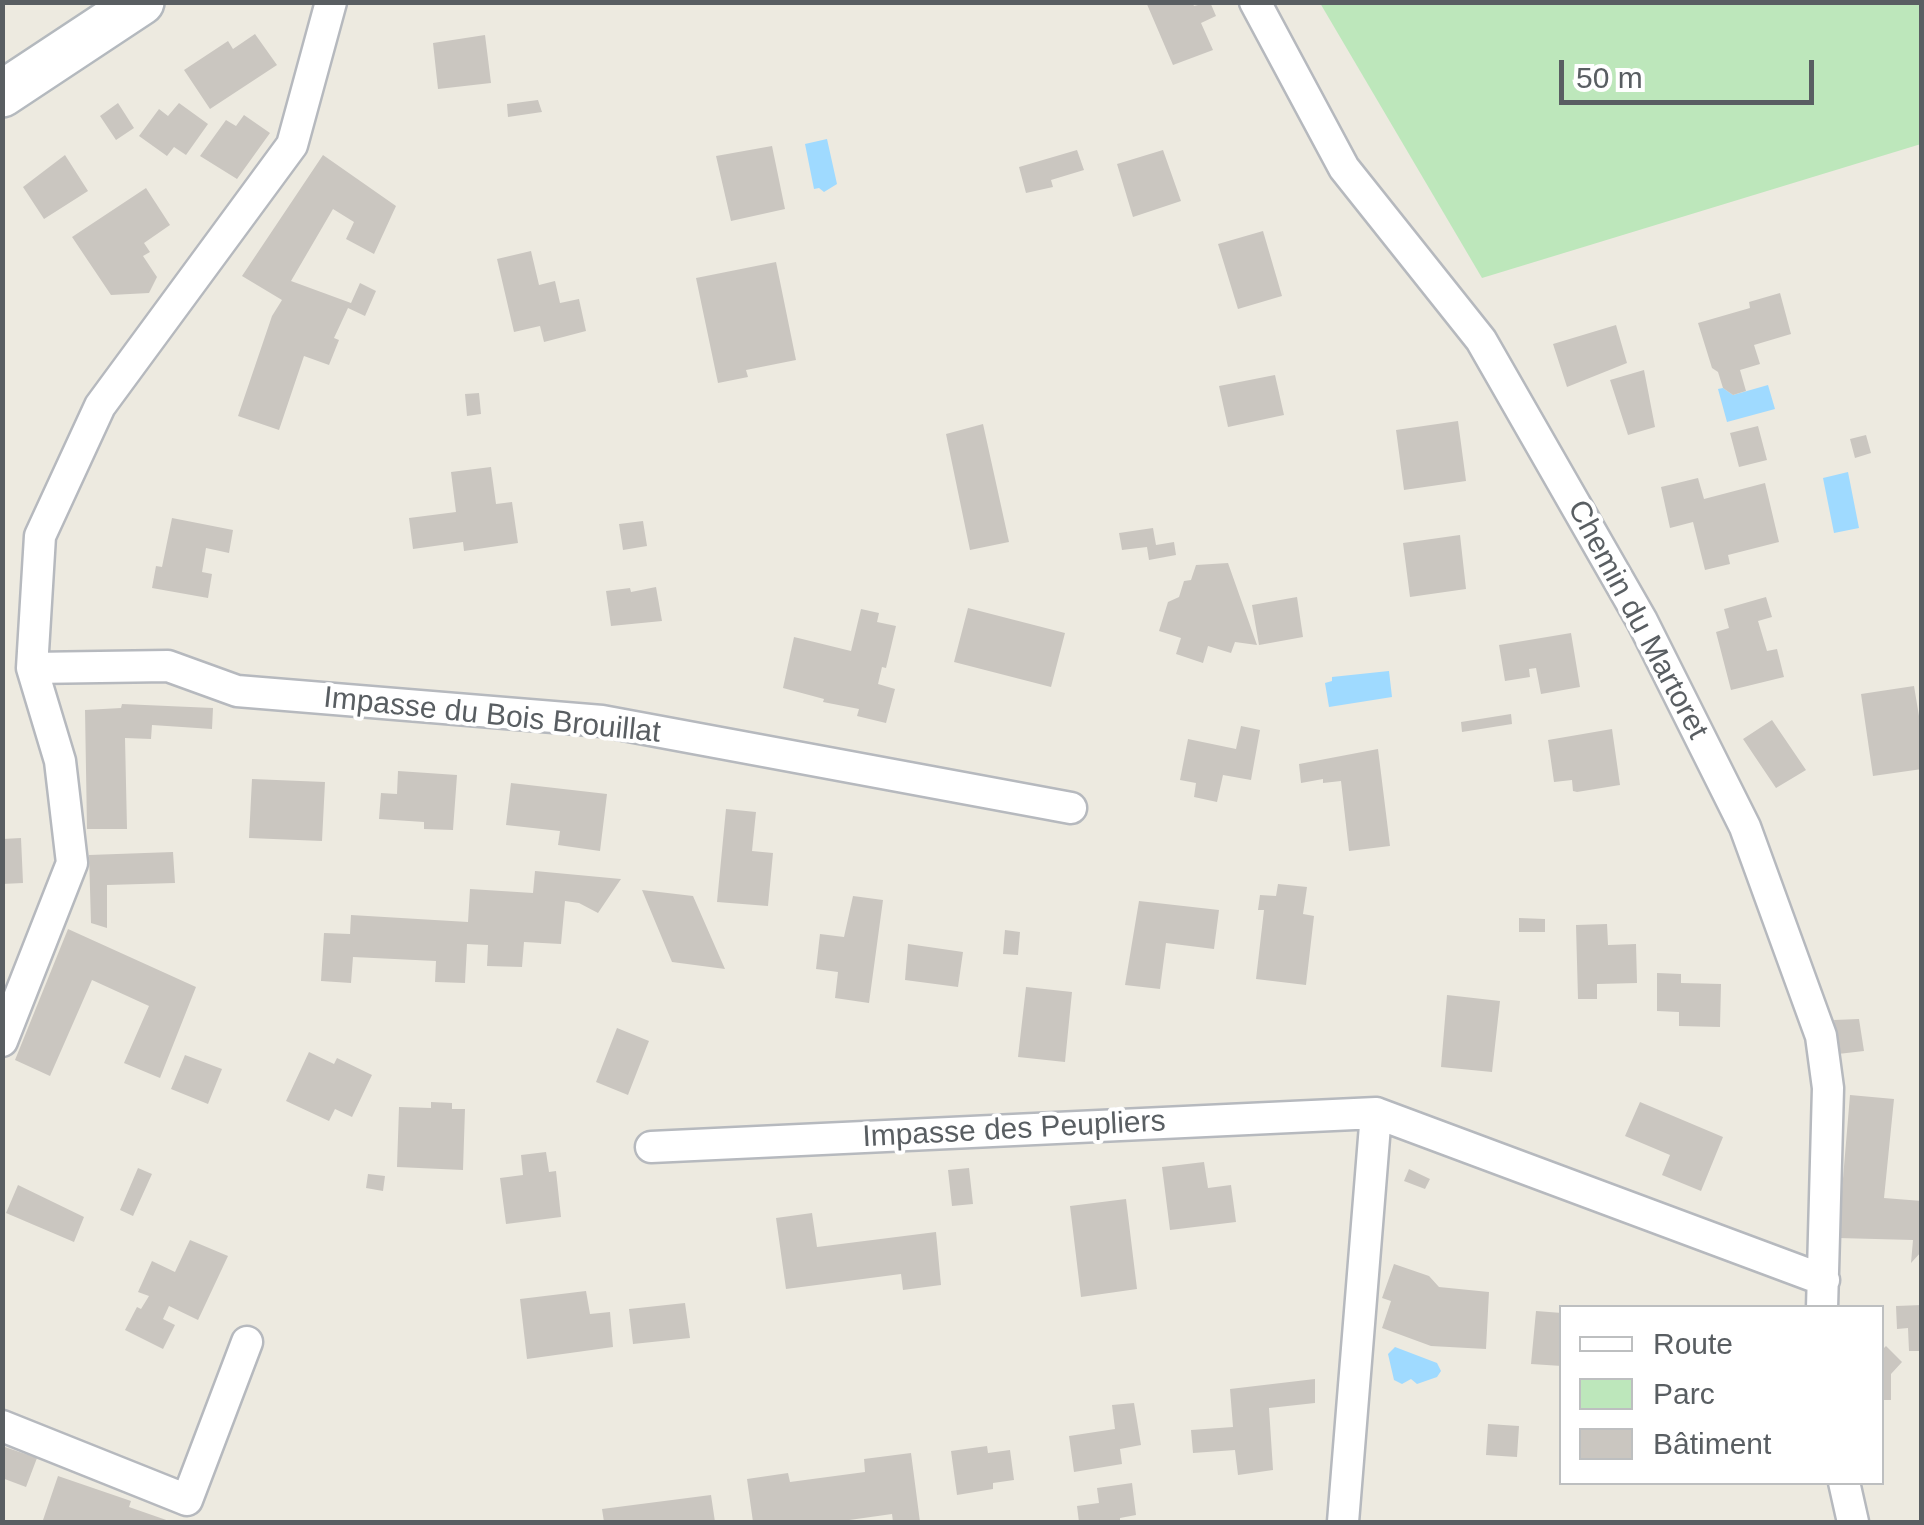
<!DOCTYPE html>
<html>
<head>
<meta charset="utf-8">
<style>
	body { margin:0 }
	#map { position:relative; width:1924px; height:1525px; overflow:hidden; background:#edeae0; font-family:Arial,sans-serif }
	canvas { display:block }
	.frame { position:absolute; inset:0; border:5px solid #595e62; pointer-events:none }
	.legend { position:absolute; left:1559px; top:1305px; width:325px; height:180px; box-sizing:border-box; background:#fff; border:2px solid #bdbfc0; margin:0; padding:12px 18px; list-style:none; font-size:30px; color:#595e62 }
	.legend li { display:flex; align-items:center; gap:20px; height:50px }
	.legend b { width:50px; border:2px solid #bdbfc0 }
	.scale { position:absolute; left:1559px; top:60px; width:255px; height:45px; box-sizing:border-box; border:5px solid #595e62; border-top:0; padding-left:12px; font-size:30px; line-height:35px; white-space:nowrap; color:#595e62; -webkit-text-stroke:8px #fff; paint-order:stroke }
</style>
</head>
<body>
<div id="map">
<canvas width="1924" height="1525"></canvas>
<div class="frame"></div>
<ul class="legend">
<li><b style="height:12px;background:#fff"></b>Route</li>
<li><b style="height:28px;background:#bde7bb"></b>Parc</li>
<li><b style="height:28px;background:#cac6c0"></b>Bâtiment</li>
</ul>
<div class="scale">50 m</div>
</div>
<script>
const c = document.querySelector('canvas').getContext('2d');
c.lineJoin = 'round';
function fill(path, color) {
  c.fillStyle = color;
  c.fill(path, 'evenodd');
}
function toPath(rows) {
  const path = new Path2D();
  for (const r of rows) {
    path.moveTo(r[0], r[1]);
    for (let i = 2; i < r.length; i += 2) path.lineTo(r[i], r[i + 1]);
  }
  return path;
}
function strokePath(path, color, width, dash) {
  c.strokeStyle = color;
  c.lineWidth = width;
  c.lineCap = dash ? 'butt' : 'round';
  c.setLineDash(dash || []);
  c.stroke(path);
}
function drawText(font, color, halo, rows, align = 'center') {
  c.font = font + ' Arial,sans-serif';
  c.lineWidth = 8;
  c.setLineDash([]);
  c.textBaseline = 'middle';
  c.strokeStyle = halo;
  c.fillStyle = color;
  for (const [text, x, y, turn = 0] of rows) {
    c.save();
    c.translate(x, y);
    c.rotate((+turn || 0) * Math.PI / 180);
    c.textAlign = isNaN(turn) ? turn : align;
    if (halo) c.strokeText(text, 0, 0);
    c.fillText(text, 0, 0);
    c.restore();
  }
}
fill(toPath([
	[1320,3,1921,3,1921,144,1482,278]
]), '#bde7bb');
fill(toPath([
	[827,139,837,184,824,192,819,188,814,189,805,144],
	[1768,385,1775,409,1727,422,1718,389,1723,388,1733,395],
	[1848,472,1859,528,1834,533,1823,478],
	[1389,671,1392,697,1329,707,1325,683,1332,681,1332,677],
	[1395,1347,1437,1363,1441,1371,1437,1377,1417,1384,1411,1379,1402,1384,1394,1380,1388,1354]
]), '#9fdaff');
fill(toPath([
	[1146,2,1192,2,1194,6,1210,2,1216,16,1201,23,1213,50,1173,65],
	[255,34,277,65,210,109,184,70,228,41,233,49],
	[485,35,491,83,438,89,433,43],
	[538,100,542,112,508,117,507,104],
	[118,103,134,128,116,140,100,116],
	[179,103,208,124,186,155,174,147,167,156,139,136,159,109,168,116],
	[244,115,270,133,237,179,200,156,226,120,236,126],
	[772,146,785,209,731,221,716,156],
	[1077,150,1084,170,1051,180,1053,187,1026,193,1019,167],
	[1163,150,1181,201,1133,217,1117,164],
	[65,155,88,191,44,219,23,187],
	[323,155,396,206,374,254,346,239,354,222,333,209,291,281,351,303,360,283,376,291,365,316,348,308,334,338,339,340,329,365,304,356,279,430,238,416,272,316,282,300,242,276],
	[146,188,170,225,144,243,150,252,143,256,157,277,149,293,111,295,72,237],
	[1263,231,1282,296,1238,309,1218,244],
	[531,251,539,285,555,281,560,303,579,299,586,331,544,342,540,326,514,332,497,259],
	[776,262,796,360,746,370,748,377,718,383,696,278],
	[1780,293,1791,334,1754,345,1760,364,1740,370,1746,391,1733,395,1723,388,1718,372,1712,368,1698,323,1750,308,1749,302],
	[1616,325,1627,363,1567,387,1553,344],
	[1644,370,1655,427,1628,435,1610,380],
	[1275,375,1284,415,1228,427,1219,386],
	[479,393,481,414,467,416,465,394],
	[1458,421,1466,481,1404,490,1396,430],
	[983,424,1009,542,970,550,946,434],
	[1758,426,1767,460,1739,467,1730,433],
	[1866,435,1871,453,1855,458,1850,439],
	[491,467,496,504,512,502,518,543,464,551,463,542,413,549,409,518,456,512,451,472],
	[1698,478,1704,499,1765,483,1779,542,1728,555,1730,564,1705,570,1693,522,1670,528,1661,487],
	[172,518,233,530,229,553,206,548,202,572,212,574,208,598,152,588,156,566,162,567],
	[643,521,647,546,623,550,619,524],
	[1153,528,1156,545,1174,542,1176,555,1149,560,1147,547,1122,550,1119,533],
	[1460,535,1466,589,1410,597,1403,543],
	[1228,563,1257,645,1235,642,1231,653,1208,646,1203,663,1176,654,1181,638,1159,631,1168,602,1179,597,1184,581,1191,580,1196,565],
	[656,587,662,621,611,626,606,591,630,588,631,592],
	[1297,597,1303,637,1259,645,1252,605],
	[1766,597,1772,617,1758,621,1767,651,1777,649,1784,677,1731,690,1716,632,1729,628,1724,609],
	[968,608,1065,633,1051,687,954,662],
	[861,609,879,613,877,622,896,626,886,668,882,667,878,684,895,689,886,723,857,716,859,709,823,702,824,699,783,688,794,637,851,651],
	[1571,633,1580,687,1541,694,1536,668,1529,669,1530,677,1505,681,1499,645],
	[1914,686,1922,734,1922,769,1873,776,1861,694],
	[122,704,213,708,212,729,152,725,151,739,125,738,127,829,87,829,85,710,121,708],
	[1511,714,1512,724,1462,732,1461,722],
	[1772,720,1806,770,1776,788,1743,739],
	[1241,726,1260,730,1251,780,1223,775,1217,802,1194,797,1196,783,1180,780,1188,739,1236,749],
	[1612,729,1620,785,1577,792,1573,791,1572,780,1554,782,1548,740],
	[1378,749,1390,846,1349,851,1341,781,1323,783,1323,779,1301,783,1299,764],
	[398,771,457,775,453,830,424,829,424,822,379,819,381,793,397,794],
	[252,779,325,782,322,841,249,838],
	[511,783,607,794,600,851,558,845,560,831,506,825],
	[726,809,756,812,752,851,773,853,768,906,717,902],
	[21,838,23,883,2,884,2,839],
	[173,852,175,883,107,885,107,928,91,923,89,855],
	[535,871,621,879,598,913,579,903,565,901,561,944,524,942,522,967,487,966,488,945,467,944,465,983,435,982,436,961,353,957,351,983,321,981,324,933,350,934,351,915,468,922,470,889,533,893],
	[1278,884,1307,887,1303,914,1314,916,1306,985,1256,979,1264,910,1258,910,1260,895,1276,896],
	[642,890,693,896,725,969,672,962],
	[853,896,883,900,869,1003,835,998,838,972,816,969,820,934,844,937],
	[1139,901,1219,910,1214,949,1166,943,1160,989,1125,985],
	[1519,918,1545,919,1545,932,1519,932],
	[1607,924,1608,945,1636,944,1637,983,1597,984,1597,999,1578,999,1576,925],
	[68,929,196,987,160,1078,124,1063,149,1006,92,980,50,1076,15,1060],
	[1005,930,1020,932,1018,955,1003,954],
	[908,944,963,952,958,987,905,980],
	[1657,973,1681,974,1681,983,1721,984,1720,1027,1679,1026,1679,1012,1657,1011],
	[1026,987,1072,992,1065,1062,1018,1057],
	[1447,995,1500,1001,1492,1072,1441,1067],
	[1859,1019,1864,1051,1838,1054,1834,1020],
	[617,1028,649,1041,628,1095,596,1082],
	[309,1052,334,1064,337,1058,372,1075,352,1117,335,1109,329,1121,286,1101],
	[185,1055,222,1069,208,1104,171,1089],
	[1850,1095,1894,1099,1884,1198,1922,1201,1922,1251,1911,1263,1913,1240,1838,1238],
	[431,1102,452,1103,452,1109,465,1109,463,1170,397,1167,399,1107,431,1108],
	[1640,1102,1723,1137,1701,1191,1662,1175,1670,1155,1625,1136],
	[546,1152,549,1172,556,1171,561,1217,506,1224,500,1178,523,1175,521,1155],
	[1204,1162,1208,1188,1231,1185,1236,1222,1170,1230,1162,1167],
	[138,1168,152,1174,133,1216,120,1210],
	[969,1168,973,1204,952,1206,948,1170],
	[1409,1169,1430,1179,1425,1189,1404,1181],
	[368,1174,385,1176,383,1191,366,1188],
	[18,1185,84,1217,74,1242,6,1213],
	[1126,1199,1137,1289,1081,1297,1070,1206],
	[812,1213,817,1247,936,1232,941,1285,903,1290,901,1274,786,1289,776,1218],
	[190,1240,228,1256,198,1320,169,1306,163,1319,175,1325,163,1349,125,1330,137,1307,141,1309,149,1296,138,1292,152,1261,175,1272],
	[1394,1264,1429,1276,1439,1287,1489,1292,1486,1349,1431,1346,1382,1328,1391,1301,1382,1298],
	[586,1291,590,1314,610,1312,613,1347,527,1359,520,1299],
	[685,1303,690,1338,633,1344,629,1309],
	[1922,1305,1922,1351,1909,1351,1908,1328,1897,1329,1896,1306],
	[1536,1311,1562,1313,1562,1366,1531,1364],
	[1886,1346,1902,1362,1891,1374,1891,1400,1882,1400,1882,1350],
	[1315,1379,1315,1403,1269,1408,1273,1470,1238,1475,1235,1450,1193,1453,1191,1430,1233,1427,1230,1389],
	[1134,1403,1141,1445,1120,1449,1122,1464,1074,1472,1069,1436,1115,1429,1112,1405],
	[1488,1424,1519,1426,1517,1457,1486,1455],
	[2,1446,37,1458,26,1487,2,1478],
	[987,1446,988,1453,1010,1450,1014,1480,993,1483,993,1489,957,1495,951,1451],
	[911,1453,920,1522,893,1522,892,1514,835,1522,753,1522,747,1479,788,1473,790,1482,865,1472,864,1459],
	[58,1476,131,1501,129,1507,172,1522,51,1522,43,1520],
	[1132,1483,1136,1515,1120,1518,1120,1522,1079,1522,1077,1506,1099,1503,1097,1488],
	[711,1495,715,1522,604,1522,602,1509]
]), '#cac6c0');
const street = toPath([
	[1255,2,1344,168,1481,340,1642,621,1745,827,1821,1036,1828,1088,1822,1308],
	[32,668,168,666,237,691,602,721,1071,808],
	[2,1041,72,863,60,761,32,668,40,536,100,406,292,145,331,2],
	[651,1147,1376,1113,1824,1280],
	[2,1426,187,1500,247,1342],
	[1844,1482,1853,1522],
	[1343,1522,1376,1113]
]);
const secondary = toPath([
	[2,94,141,2]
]);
strokePath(street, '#b6b9be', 35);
strokePath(secondary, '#b4b9be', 50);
strokePath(street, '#fff', 30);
strokePath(secondary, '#fff', 45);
drawText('30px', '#595e62', '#fff', [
	["Chemin du Martoret",1637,620,62],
	["Impasse du Bois Brouillat",492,716,6],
	["Impasse des Peupliers",1014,1130,-3]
]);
</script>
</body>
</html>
